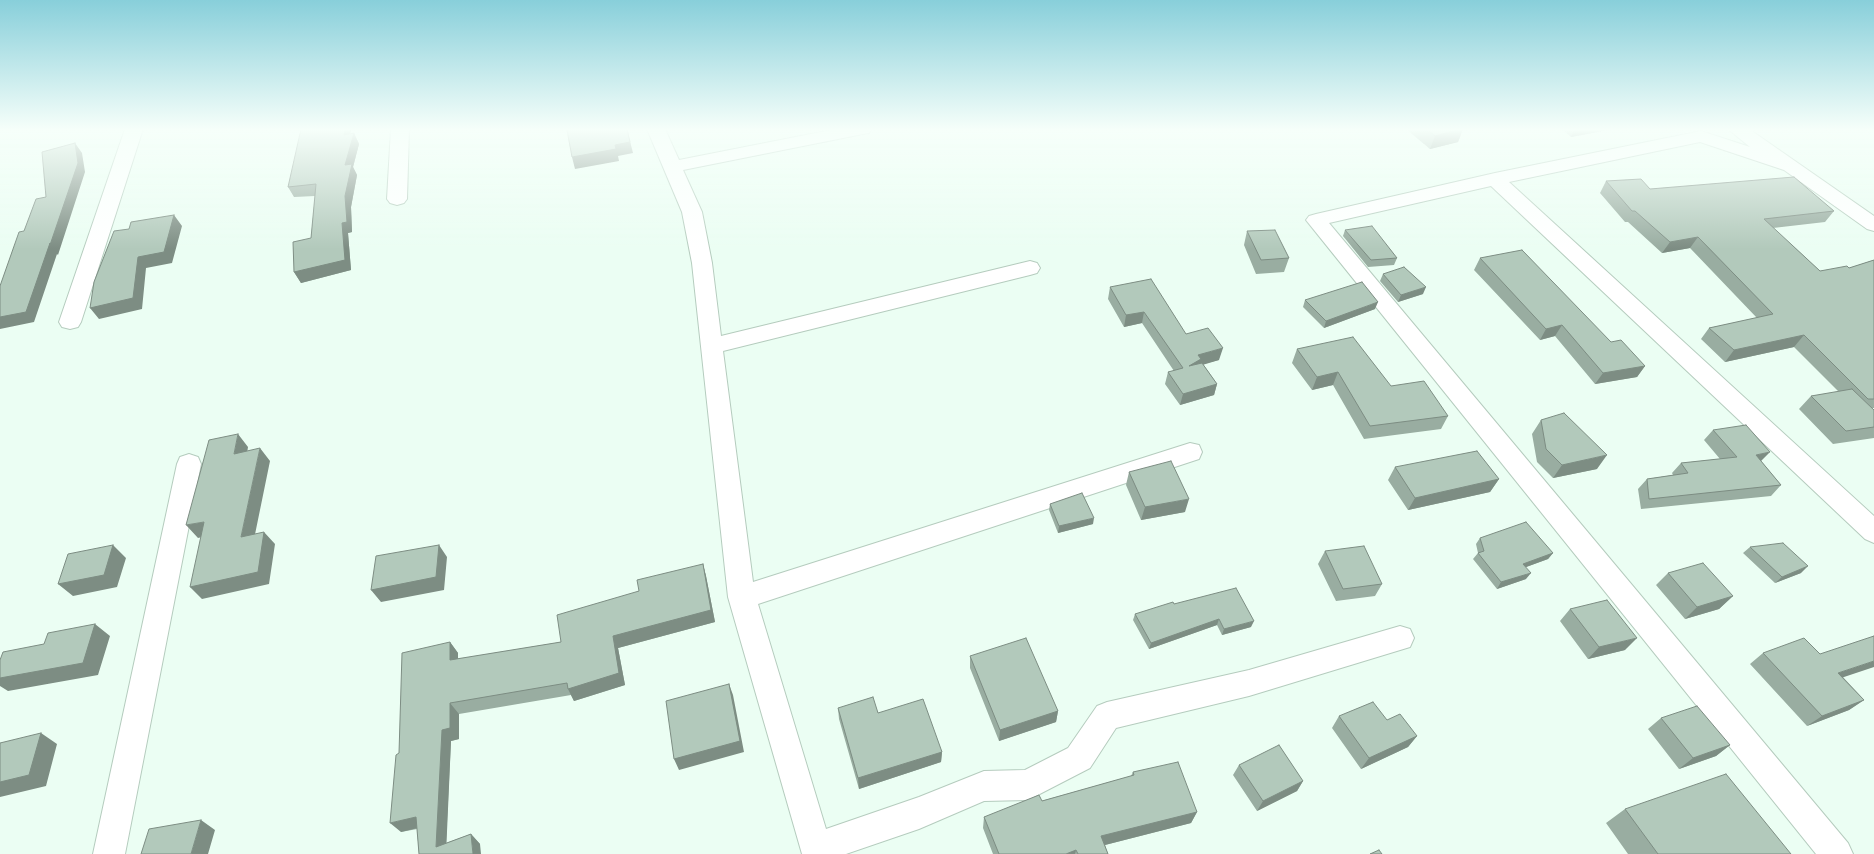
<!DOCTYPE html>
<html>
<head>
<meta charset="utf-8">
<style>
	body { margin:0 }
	canvas { display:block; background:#ebfef3 }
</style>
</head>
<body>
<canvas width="1874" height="854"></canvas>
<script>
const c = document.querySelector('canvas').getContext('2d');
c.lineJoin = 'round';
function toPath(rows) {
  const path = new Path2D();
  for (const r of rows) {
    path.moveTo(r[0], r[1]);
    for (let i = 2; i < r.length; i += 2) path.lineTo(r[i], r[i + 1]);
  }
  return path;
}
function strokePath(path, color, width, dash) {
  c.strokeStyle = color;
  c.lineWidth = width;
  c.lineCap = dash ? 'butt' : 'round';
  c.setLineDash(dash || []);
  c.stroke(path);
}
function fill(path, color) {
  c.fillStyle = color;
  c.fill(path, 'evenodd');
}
const street = toPath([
	[125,129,143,129,81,322,78,327,70,329,62,327,59,322,125,129],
	[391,129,409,129,407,199,404,203,397,205,390,203,387,199,391,129],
	[647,129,665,129,679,160,836,129,872,129,869,133,863,134,683,170,702,212,712,263,721,336,1030,261,1037,263,1040,268,1037,273,1030,275,723,351,753,582,1190,443,1199,445,1202,452,1199,459,758,604,826,829,919,797,984,771,1025,770,1068,748,1097,706,1107,702,1249,670,1400,626,1410,629,1414,638,1410,647,1249,696,1116,728,1090,768,1028,800,984,801,919,829,846,854,802,854,728,597,692,263,682,212,647,129],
	[1728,129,1749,129,1874,216,1874,231,1867,229,1784,170,1700,142,1509,182,1874,516,1874,543,1865,539,1491,186,1329,223,1848,843,1853,854,1816,854,1306,220,1309,216,1316,214,1495,173,1701,131,1750,147,1728,129],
	[189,454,198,457,201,464,125,854,93,854,177,464,180,457,189,454]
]);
strokePath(street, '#b5ccbe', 2);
fill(street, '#fff');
fill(toPath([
	[1406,129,1463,129,1458,142,1430,149],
	[1562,129,1609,129,1608,130,1571,137],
	[354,133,359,144,353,167,357,175,351,207,352,232,348,233,351,270,301,283,294,272,311,238,315,196,294,197,288,187,350,134],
	[1606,181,1650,189,1834,211,1825,222,1773,228,1820,271,1849,268,1874,260,1874,408,1872,408,1874,410,1874,438,1833,444,1799,409,1811,396,1839,392,1794,347,1725,362,1701,339,1709,328,1757,318,1690,248,1662,253,1628,222,1625,222,1600,193],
	[1345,230,1397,258,1394,265,1368,267,1343,236],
	[1247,231,1289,258,1284,272,1256,274,1244,245],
	[1480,258,1611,342,1645,366,1637,377,1595,384,1555,336,1540,340,1474,270],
	[1383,274,1423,294,1398,302,1380,281],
	[1110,287,1186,334,1219,360,1203,364,1217,384,1214,395,1180,405,1165,384,1168,372,1174,371,1142,323,1124,327,1108,299],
	[1305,300,1375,309,1324,328,1303,307],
	[1297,349,1391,386,1448,416,1441,429,1364,439,1333,385,1312,390,1292,363],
	[1541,420,1597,469,1553,478,1537,462,1532,434],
	[1713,430,1761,461,1781,485,1771,496,1641,509,1638,489,1647,479,1673,475,1672,473,1681,463,1720,459,1704,440],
	[1395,467,1499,479,1490,492,1408,510,1388,480],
	[1129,472,1185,512,1141,520,1126,485],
	[1050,504,1093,524,1058,533,1049,510],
	[1480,538,1553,553,1548,559,1526,567,1526,579,1497,589,1473,559,1478,553,1476,544],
	[1750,547,1801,573,1775,583,1743,553],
	[1325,551,1382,584,1375,596,1336,601,1318,564],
	[703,564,706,576,715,622,618,648,625,685,574,701,571,695,459,714,459,739,451,741,446,843,471,834,480,844,419,854,417,829,401,832,399,753,450,642,458,653,458,659,561,642,639,591],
	[1668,573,1733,596,1719,609,1685,619,1656,585],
	[1174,604,1251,627,1222,635,1217,625,1149,649,1133,620,1135,614],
	[1570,609,1625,650,1588,659,1560,621],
	[1763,653,1843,677,1864,700,1849,710,1807,726,1750,664],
	[970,656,1058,711,1056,722,999,741,970,668],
	[838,708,878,713,942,752,941,762,859,789,839,719],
	[1339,716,1417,736,1408,747,1361,769,1332,728],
	[1661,718,1730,745,1716,756,1679,769,1648,729],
	[1239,765,1303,781,1297,791,1257,811,1233,775],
	[1133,772,1197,812,1191,823,1105,845,1108,854,993,854,983,828,984,817,1131,776],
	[1625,809,1791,854,1628,854,1606,823]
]), '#99ada1');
fill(toPath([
	[345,129,351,129,349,145,344,135],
	[627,129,633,153,618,156,619,161,575,169,572,157,615,145],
	[1461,129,1463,129,1458,142,1430,149,1435,136],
	[1575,129,1609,129,1608,130,1571,137],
	[354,133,359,144,353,167,357,175,351,207,352,232,348,233,351,270,301,283,294,272,342,223,345,196,345,165],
	[75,143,82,153,85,172,58,255,57,254,34,322,0,329,0,317],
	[174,215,182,226,172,263,146,268,142,309,99,319,90,308,138,257],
	[1698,237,1690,248,1662,253,1670,242],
	[1426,287,1423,294,1398,302,1401,295],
	[1378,302,1375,309,1324,328,1326,321],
	[1144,312,1142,323,1124,327,1126,315],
	[1562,325,1555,336,1540,340,1546,329],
	[1804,335,1794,347,1725,362,1734,350],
	[1223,348,1219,360,1199,366,1189,366,1198,355],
	[1645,366,1637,377,1595,384,1603,373],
	[1338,372,1333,385,1312,390,1317,377],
	[1217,384,1214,395,1180,405,1183,394],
	[238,434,248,447,245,466,234,454],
	[260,448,270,461,252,549,241,537],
	[1770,452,1760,462,1756,455],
	[1607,455,1597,469,1553,478,1562,465],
	[1499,479,1490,492,1408,510,1415,498],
	[1189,499,1185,512,1141,520,1145,507],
	[1094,518,1093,524,1058,533,1059,526],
	[204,522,215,534,198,538,186,525],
	[264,532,275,544,269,584,202,599,190,587],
	[113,545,126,558,117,587,73,596,58,584],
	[439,545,447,557,444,590,381,602,371,590],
	[1553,553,1548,559,1518,570,1523,564],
	[703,564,706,576,715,622,618,648,625,685,574,701,568,689,613,636],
	[1808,566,1801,573,1775,583,1782,577],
	[1531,573,1526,579,1497,589,1501,582],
	[1733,596,1719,609,1685,619,1697,607],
	[1219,619,1217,625,1149,649,1151,643],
	[1254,621,1251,627,1222,635,1224,629],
	[95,624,110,636,98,675,8,691,0,686,0,678],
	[1637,638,1625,650,1588,659,1599,647],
	[450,642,458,653,458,672,450,660],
	[1874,661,1874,667,1823,684,1838,673],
	[729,684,733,695,744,752,679,770,674,759],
	[1864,700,1849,710,1807,726,1822,716],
	[450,703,459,714,459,739,451,741,446,854,436,847,442,730],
	[1058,711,1056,722,999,741,1000,730],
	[41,733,57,744,46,786,0,797,0,782],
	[1417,736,1408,747,1361,769,1369,758],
	[1730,745,1716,756,1679,769,1693,758],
	[942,752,941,762,859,789,858,778],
	[1303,781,1297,791,1257,811,1263,801],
	[1197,812,1191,823,1097,847,1101,836],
	[416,817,426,826,401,832,390,823],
	[201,820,215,830,208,854,191,854],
	[471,834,480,844,481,854,473,854],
	[1076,850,1075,854,1066,854]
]), '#7d8d83');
const building = toPath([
	[301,129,345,129,344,135,354,133,345,165,352,164,345,196,347,222,342,223,345,260,294,272,293,242,311,238,316,184,288,187,301,129],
	[571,129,627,129,630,142,615,145,616,149,572,157,567,130,571,129],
	[1427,129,1461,129,1435,136,1427,129],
	[75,143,78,163,50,245,50,243,26,312,0,317,0,286,19,232,24,231,36,199,46,197,42,152,75,143],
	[1794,177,1834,211,1764,219,1820,271,1847,266,1849,268,1874,260,1874,399,1868,399,1804,335,1734,350,1709,328,1773,314,1698,237,1670,242,1635,211,1632,211,1606,181,1641,179,1650,189,1794,177],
	[174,215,164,252,138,257,133,298,90,308,94,282,114,231,129,229,131,222,174,215],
	[1372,226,1397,258,1371,260,1345,230,1372,226],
	[1275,230,1289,258,1261,260,1247,231,1275,230],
	[1522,250,1611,342,1621,340,1645,366,1603,373,1562,325,1546,329,1480,258,1522,250],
	[1404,267,1426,287,1401,295,1383,274,1404,267],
	[1151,279,1186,334,1208,328,1223,348,1198,355,1201,359,1189,366,1202,363,1217,384,1183,394,1168,372,1183,368,1144,312,1126,315,1110,287,1151,279],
	[1362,282,1378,302,1326,321,1305,300,1362,282],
	[1353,337,1391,386,1424,381,1448,416,1370,426,1338,372,1317,377,1297,349,1353,337],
	[1852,389,1874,410,1874,427,1846,431,1811,396,1852,389],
	[1564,413,1607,455,1562,465,1546,449,1541,420,1564,413],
	[1746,425,1770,452,1756,455,1781,485,1649,499,1647,479,1688,473,1681,463,1737,457,1713,430,1746,425],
	[238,434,234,454,260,448,241,537,264,532,258,572,190,587,204,522,186,525,209,440,238,434],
	[1477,451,1499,479,1415,498,1395,467,1477,451],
	[1171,461,1189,499,1145,507,1129,472,1171,461],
	[1082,493,1094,518,1059,526,1050,504,1082,493],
	[1526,522,1553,553,1523,564,1531,573,1501,582,1478,553,1484,551,1480,538,1526,522],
	[1783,543,1808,566,1782,577,1750,547,1783,543],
	[113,545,104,575,58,584,68,554,113,545],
	[439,545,436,577,371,590,376,556,439,545],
	[1364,546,1382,584,1343,589,1325,551,1364,546],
	[1703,563,1733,596,1697,607,1668,573,1703,563],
	[703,564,711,610,613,636,619,673,568,689,567,683,450,703,450,728,442,730,436,847,471,834,473,854,419,854,416,817,390,823,396,755,399,753,402,653,450,642,450,660,561,642,557,615,639,591,637,580,703,564],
	[1236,588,1254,621,1224,629,1219,619,1151,643,1135,614,1173,602,1174,604,1236,588],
	[1607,600,1637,638,1599,647,1570,609,1607,600],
	[95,624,83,663,0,678,0,660,3,652,44,644,48,633,95,624],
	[1874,636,1874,661,1838,673,1864,700,1822,716,1763,653,1804,638,1820,654,1874,636],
	[1026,638,1058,711,1000,730,970,656,1026,638],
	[729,684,740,741,674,759,666,701,729,684],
	[873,697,878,713,923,699,942,752,858,778,838,708,873,697],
	[1373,702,1387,720,1400,714,1417,736,1369,758,1339,716,1373,702],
	[1697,706,1730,745,1693,758,1661,718,1697,706],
	[41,733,29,775,0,782,0,743,41,733],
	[1279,745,1303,781,1263,801,1239,765,1279,745],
	[1178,762,1197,812,1101,836,1108,854,1078,854,1076,850,1066,854,999,854,984,817,1039,795,1042,801,1134,775,1133,772,1178,762],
	[1726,774,1791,854,1658,854,1625,809,1726,774],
	[201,820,191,854,141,854,149,829,201,820],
	[1379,850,1382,854,1370,854,1379,850]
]);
fill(building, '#b2c9bb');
strokePath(building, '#7d8d83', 1);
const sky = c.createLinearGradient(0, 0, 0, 249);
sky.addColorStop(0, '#88cfda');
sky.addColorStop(0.52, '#f6fffa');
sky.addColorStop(1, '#f6fffa00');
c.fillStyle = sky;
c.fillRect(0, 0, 1874, 249);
</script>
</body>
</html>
